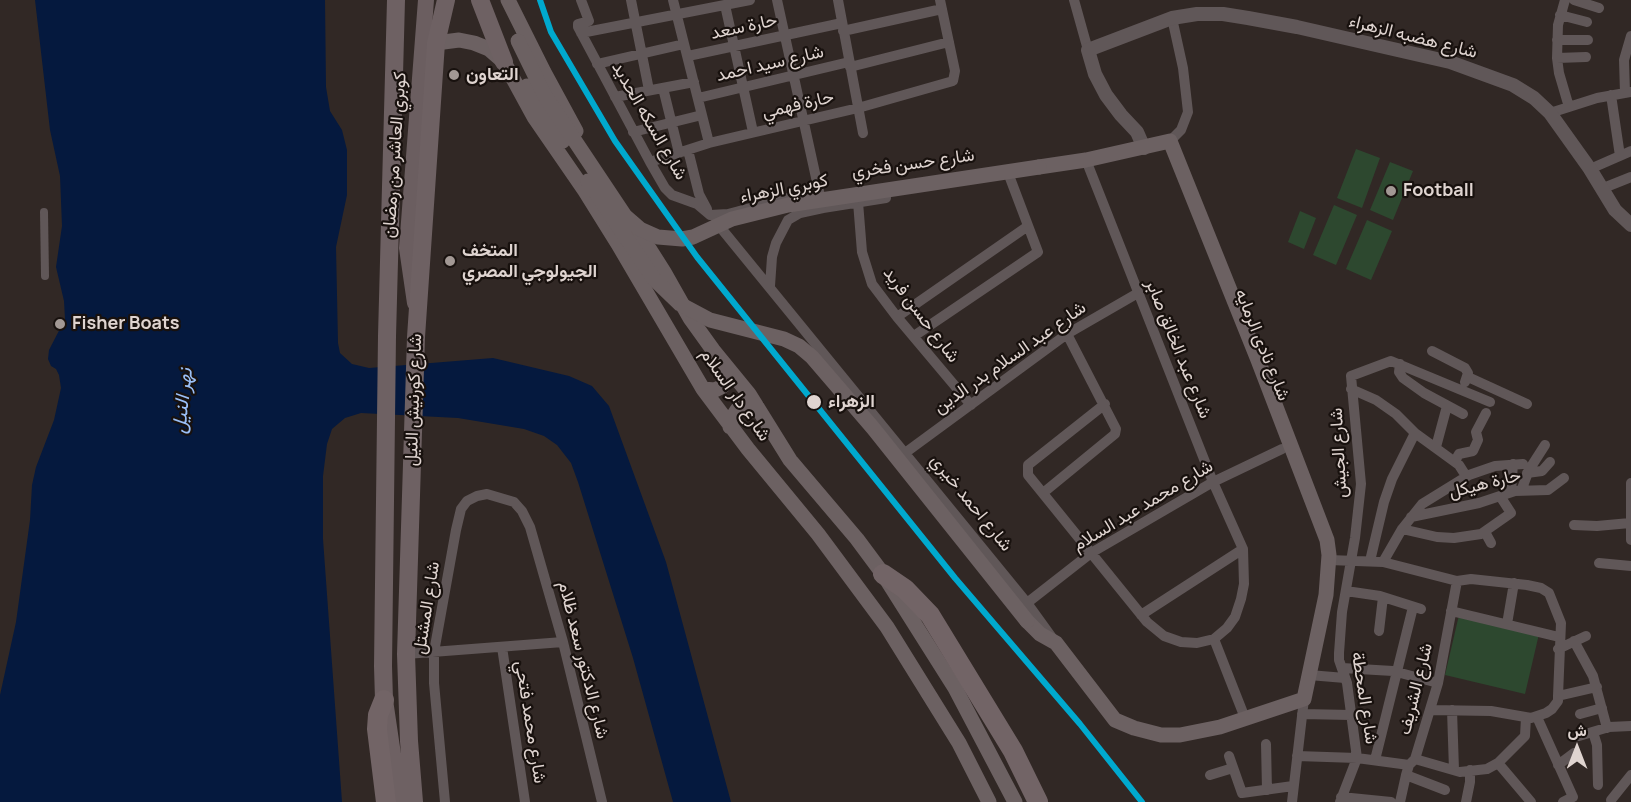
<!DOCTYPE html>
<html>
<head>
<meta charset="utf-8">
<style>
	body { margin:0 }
	#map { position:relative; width:1631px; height:802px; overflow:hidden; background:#312825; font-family:Manrope,Vazirmatn,sans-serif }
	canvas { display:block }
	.north { position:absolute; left:1547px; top:718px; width:60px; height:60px; -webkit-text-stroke:4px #18110e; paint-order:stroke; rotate:0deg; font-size:16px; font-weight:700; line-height:24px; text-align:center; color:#dfd4d0 }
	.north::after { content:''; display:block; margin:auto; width:21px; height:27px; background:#dfd4d0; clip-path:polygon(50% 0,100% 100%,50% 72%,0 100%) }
</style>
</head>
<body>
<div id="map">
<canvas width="1631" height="802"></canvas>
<div class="north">ش</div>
</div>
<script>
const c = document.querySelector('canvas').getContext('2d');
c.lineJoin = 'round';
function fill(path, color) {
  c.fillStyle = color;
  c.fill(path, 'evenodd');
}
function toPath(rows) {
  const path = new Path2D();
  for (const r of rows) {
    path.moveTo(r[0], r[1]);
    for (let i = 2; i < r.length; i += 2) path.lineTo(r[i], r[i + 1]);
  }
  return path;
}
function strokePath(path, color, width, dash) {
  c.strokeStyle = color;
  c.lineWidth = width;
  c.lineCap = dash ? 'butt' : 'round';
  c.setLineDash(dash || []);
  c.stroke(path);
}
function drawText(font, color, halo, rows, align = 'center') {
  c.font = font + ' Manrope,Vazirmatn,sans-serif';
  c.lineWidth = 4.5;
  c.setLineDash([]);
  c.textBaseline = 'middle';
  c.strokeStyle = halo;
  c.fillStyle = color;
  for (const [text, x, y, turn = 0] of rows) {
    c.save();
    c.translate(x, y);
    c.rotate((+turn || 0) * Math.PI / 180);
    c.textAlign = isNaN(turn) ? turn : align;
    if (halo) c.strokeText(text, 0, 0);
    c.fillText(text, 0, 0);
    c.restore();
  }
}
fill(toPath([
	[1356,149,1380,158,1362,208,1337,198],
	[1390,162,1413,171,1393,220,1370,210],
	[1334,205,1357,215,1336,265,1313,255],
	[1300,211,1316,218,1304,249,1288,242],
	[1367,220,1392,231,1371,280,1346,269],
	[1459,615,1539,634,1525,694,1445,675]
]), '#2d482f');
fill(toPath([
	[35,0,325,0,326,87,330,111,342,130,347,150,347,195,336,247,338,343,340,353,352,364,369,368,493,358,569,376,592,386,609,406,666,562,731,802,673,802,633,658,578,482,571,463,557,445,544,436,524,429,458,418,361,413,345,418,332,429,327,444,323,476,323,539,342,802,0,802,0,695,16,622,30,520,32,485,36,467,54,420,61,388,59,375,56,369,51,366,48,359,49,350,65,319,64,301,56,267,62,226,60,176,50,130]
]), '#05193e');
strokePath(toPath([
	[44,212,45,276]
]), '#605758', 8);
strokePath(toPath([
	[581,0,589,21,578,24,578,27,650,162,665,188,672,195,697,204,710,215,728,214,788,198],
	[631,0,649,90],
	[673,0,709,143],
	[777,0,822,205],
	[838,0,863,133],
	[1074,0,1088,50],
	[1565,0,1558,25,1557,58,1559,73,1569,107],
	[1574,0,1599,8],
	[725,5,753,132],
	[1560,15,1587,22],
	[843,31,942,9],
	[581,33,750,0],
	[1557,40,1588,40],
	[688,56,842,23],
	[1557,58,1586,57],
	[597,64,684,44],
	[850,67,949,42],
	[663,88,679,153],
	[1625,93,1624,60,1631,36],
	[1611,95,1620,156],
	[615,97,694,82],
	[698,98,849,62],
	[1550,113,1597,98,1631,92],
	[633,132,702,115],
	[1170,141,1181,130,1188,112,1183,68,1172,18],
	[688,150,699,194,707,209],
	[1080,159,1086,160,1213,482,1243,549,1244,584,1241,599,1235,617,1227,628,1214,639,1197,643,1181,642,1164,636,1147,622,1028,475,1028,465,1105,404],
	[650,162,709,143,858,108,953,81,955,71,940,0],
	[1590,169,1631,151],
	[1601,189,1631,177],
	[858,202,862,252,872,284,897,317,971,405],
	[716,222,1027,603,1053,639],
	[770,286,772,257,776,243,788,220,800,213,823,208,886,198],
	[897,317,1028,226],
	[914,336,1038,252,1010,178],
	[1432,351,1465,368,1468,373,1465,382],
	[1400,364,1399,372,1403,378,1424,393,1463,414],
	[1468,377,1527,404],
	[1351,389,1376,400,1396,414,1415,433,1459,465,1466,476],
	[1436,447,1447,406],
	[905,453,1067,334,1138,293],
	[1455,461,1459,454,1473,451,1478,440,1476,432,1486,413],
	[1527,473,1542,471,1550,462],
	[1631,483,1631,540],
	[1521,491,1529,470,1545,445],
	[1511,492,1513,464],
	[1043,493,1115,434,1116,429,1067,334],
	[1411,517,1479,503,1515,491,1548,490,1564,478],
	[1574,525,1597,526,1630,523],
	[1402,529,1437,537,1454,538,1481,534,1511,513,1500,496],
	[1485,532,1491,543],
	[1329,560,1383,562,1457,581,1471,579,1527,585,1541,588,1549,593,1561,623,1558,696,1558,701,1552,709,1546,713,1531,718,1491,711,1431,710],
	[1370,561,1384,502,1392,479,1415,433],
	[1383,562,1402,529,1422,504,1469,475,1495,466,1523,464],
	[1599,563,1631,566],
	[1346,591,1380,596,1421,609],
	[1027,603,1091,553,1213,482,1282,449],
	[1451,611,1559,637],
	[1141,615,1243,549],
	[1507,624,1514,583],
	[1379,631,1383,597],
	[1214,639,1245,718],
	[1574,641,1593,676,1607,728],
	[502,647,525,802],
	[1558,649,1586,636],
	[406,654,563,642],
	[1342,668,1393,671,1438,683],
	[1309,675,1345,678],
	[1558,696,1597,687],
	[1452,710,1454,770],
	[1302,714,1351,715],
	[1580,714,1602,708],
	[1537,717,1573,797,1563,802],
	[1593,732,1597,745,1598,785],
	[1579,736,1609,727,1631,726],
	[1266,744,1267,790],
	[1229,756,1242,793,1293,786],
	[1297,756,1357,758,1409,765],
	[1415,759,1460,772,1487,769,1498,763,1525,736,1526,717],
	[1375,760,1413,607],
	[1498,763,1531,802],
	[1558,765,1574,753],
	[1210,775,1233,768],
	[1406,775,1445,790],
	[1341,797,1391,802],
	[1611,800,1631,775],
	[445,802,434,683,434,652,456,530,461,509,467,501,477,496,487,494,514,502,522,511,530,527,563,642,602,802],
	[1292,802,1304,699],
	[1340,802,1357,758,1347,683,1339,660,1339,653,1342,612,1355,538,1361,484,1351,376,1391,361,1490,402],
	[1400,802,1406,775,1409,765,1415,759,1438,683,1457,581],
	[1466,802,1470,782,1470,770]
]), '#605758', 10);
strokePath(toPath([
	[1144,148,1137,132,1121,115,1106,95,1095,74,1088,50,1172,18,1197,14,1223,14,1248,18,1297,27,1450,62,1513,85,1534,98,1550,113,1590,169,1615,210,1631,225]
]), '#605758', 14);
strokePath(toPath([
	[508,0,544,72,576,131],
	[436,43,459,40,474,43,489,49,504,62,534,117,585,191,618,244,703,389,748,449,818,534,887,627,959,743,989,802],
	[527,86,563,141],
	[633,223,664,272,690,318,713,350,749,394,790,460,857,539,883,574,955,688,1015,802],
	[703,389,715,390,723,386,728,374,726,366],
	[730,427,732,418,737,410,746,405,756,405],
	[1027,621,1040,634,1056,643,1115,720,1134,728,1161,735,1180,735,1220,727,1304,699,1326,595,1329,555,1327,540,1258,360,1170,141,1086,160,1039,167]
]), '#6c6162', 15);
strokePath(toPath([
	[415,303,407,248,426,0]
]), '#6b5e60', 16);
strokePath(toPath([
	[396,0,387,336,383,666,384,700,399,802],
	[480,0,504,62],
	[414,802,409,741,406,654,416,337,436,43,446,0]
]), '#6e6163', 18);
strokePath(toPath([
	[883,574,905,589,930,615,1013,751,1038,802],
	[384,700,378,715,377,729,386,802]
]), '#726466', 20);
strokePath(toPath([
	[518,41,545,96,625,216,640,229,658,237,682,239,693,237,732,219,788,205,1039,167],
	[588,181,654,279,680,304,710,320,784,339,799,346,812,357,873,428,1027,621]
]), '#6c6162', 15);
strokePath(toPath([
	[540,0,551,32,615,141,697,257,955,578,1080,724,1142,802]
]), '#00a9ce', 6);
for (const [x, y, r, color] of [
	[454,75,6,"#a29894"],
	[1391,191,6,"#a29894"],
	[450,261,6,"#a29894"],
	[60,324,6,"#a29894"],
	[814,402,8,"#dfd4d0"]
]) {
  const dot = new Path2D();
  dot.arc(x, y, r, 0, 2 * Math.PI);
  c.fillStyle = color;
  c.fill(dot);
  strokePath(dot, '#18110e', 2);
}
drawText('18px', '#dfd4d0', '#18110e', [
	["حارة سعد",744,27,-12],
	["شارع هضبه الزهراء",1413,37,14],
	["شارع سيد احمد",770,64,-13],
	["حارة فهمي",798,105,-13],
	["شارع السكه الحديد",649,121,60],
	["كوبري العاشر من رمضان",395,155,-86],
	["شارع حسن فخري",913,164,-8],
	["كوبري الزهراء",784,189,-11],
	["شارع حسن فريد",921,315,53],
	["شارع نادى الرمايه",1262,345,68],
	["شارع عبد الخالق صابر",1178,349,68],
	["شارع عبد السلام بدر الدين",1010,358,-35],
	["شارع دار السلام",735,395,55],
	["شارع كورنيش النيل",414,400,-88],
	["شارع الجيش",1339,453,-93],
	["حارة هيكل",1485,484,-14],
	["شارع احمد خيري",971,503,51],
	["شارع محمد عبد السلام",1143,506,-31],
	["شارع المشتل",427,608,-81],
	["شارع الدكتور سعد ظلام",583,660,76],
	["شارع الشريف",1416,689,-76],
	["شارع المحطة",1364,698,81],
	["شارع محمد فتحي",530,722,81]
]);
drawText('bold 18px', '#dfd4d0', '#18110e', [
	["التعاون",466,75],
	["Football",1403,191],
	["المتخف",462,251],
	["الجيولوجي المصري",462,272],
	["Fisher Boats",72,324]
], 'left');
drawText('bold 18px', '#dfd4d0', '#18110e', [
	["الزهراء",828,402]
], 'left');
drawText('italic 20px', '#9bc0f8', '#18110e', [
	["نهر النيل",183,401,-84]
]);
</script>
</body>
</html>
